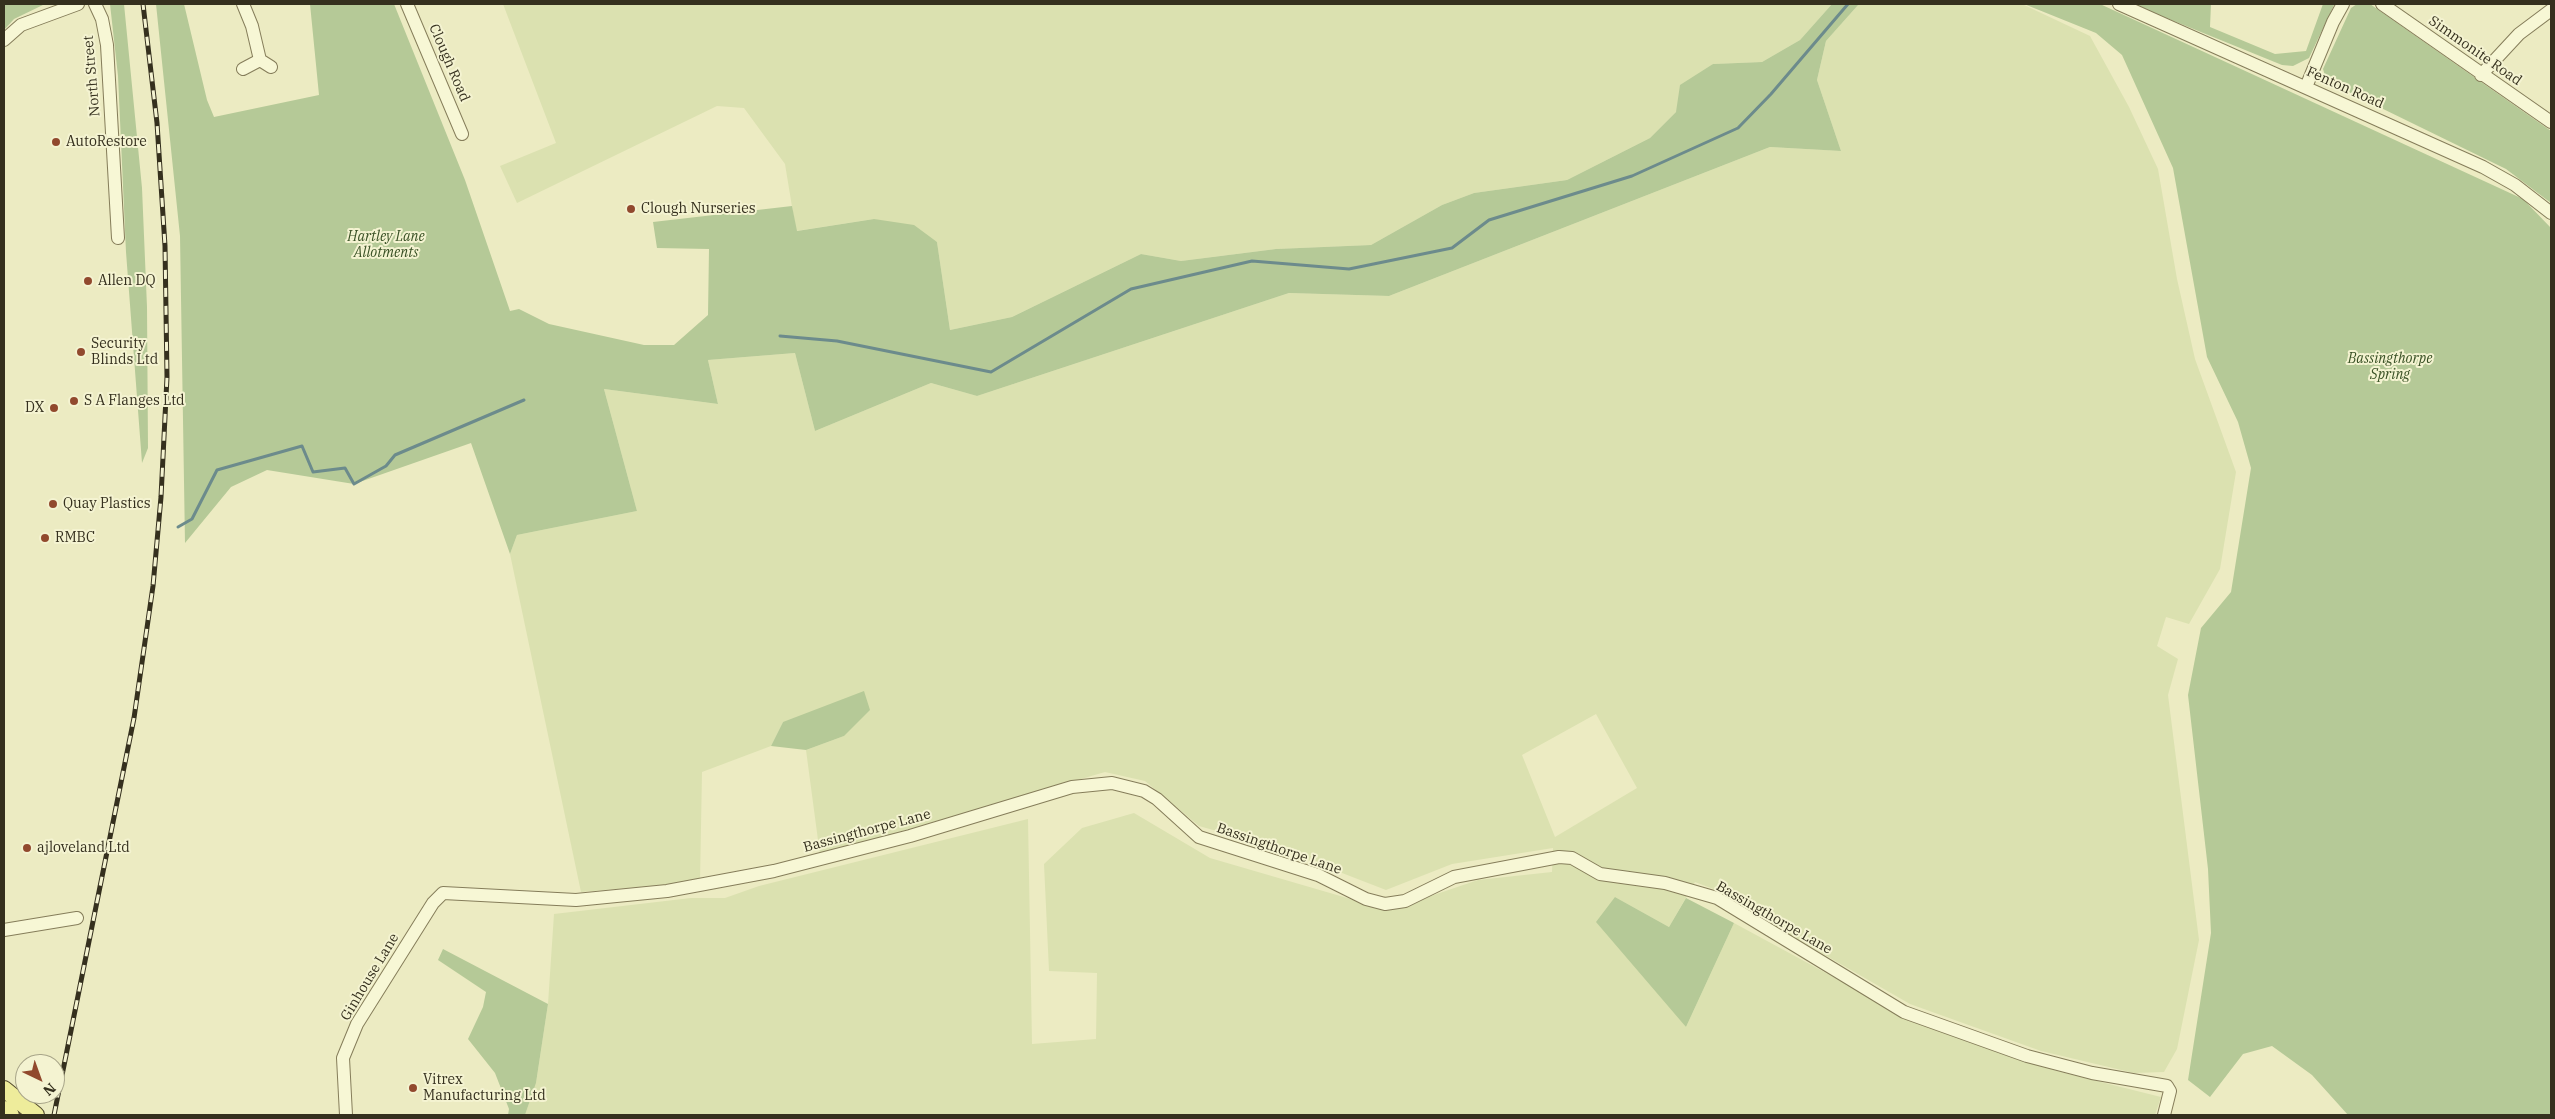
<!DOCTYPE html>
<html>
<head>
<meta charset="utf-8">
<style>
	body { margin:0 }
	#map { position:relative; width:2555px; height:1119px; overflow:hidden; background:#ecebc2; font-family:"IBM Plex Serif",serif }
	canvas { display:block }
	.frame { position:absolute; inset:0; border:5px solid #35301e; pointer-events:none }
	.north { position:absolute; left:15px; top:1054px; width:50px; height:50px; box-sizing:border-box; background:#f4f3d1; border:1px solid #a8a589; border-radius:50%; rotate:138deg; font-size:14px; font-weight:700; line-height:20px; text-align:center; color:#35301e }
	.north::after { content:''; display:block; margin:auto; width:18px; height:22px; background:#91492d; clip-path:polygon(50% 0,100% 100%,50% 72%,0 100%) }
</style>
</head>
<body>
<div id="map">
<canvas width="2555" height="1119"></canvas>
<div class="frame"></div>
<div class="north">N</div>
</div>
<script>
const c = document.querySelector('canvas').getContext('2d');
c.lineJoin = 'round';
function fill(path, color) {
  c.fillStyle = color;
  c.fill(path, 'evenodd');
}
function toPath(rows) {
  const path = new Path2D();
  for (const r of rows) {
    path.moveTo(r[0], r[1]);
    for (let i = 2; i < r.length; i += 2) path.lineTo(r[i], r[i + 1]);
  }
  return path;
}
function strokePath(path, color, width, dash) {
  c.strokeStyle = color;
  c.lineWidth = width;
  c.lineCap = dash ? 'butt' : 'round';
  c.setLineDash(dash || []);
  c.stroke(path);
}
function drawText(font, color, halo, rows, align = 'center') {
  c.font = font + ' "IBM Plex Serif",serif';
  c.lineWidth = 4;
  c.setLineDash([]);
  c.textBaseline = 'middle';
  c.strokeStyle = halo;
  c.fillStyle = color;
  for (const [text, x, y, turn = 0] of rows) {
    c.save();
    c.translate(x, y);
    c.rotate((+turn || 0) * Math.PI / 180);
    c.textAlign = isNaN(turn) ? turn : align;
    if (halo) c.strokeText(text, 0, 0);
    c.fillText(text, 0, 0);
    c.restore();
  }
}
fill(toPath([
	[503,4,1832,4,1800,40,1762,62,1713,64,1676,112,1650,138,1567,180,1474,193,1442,205,1371,245,1276,249,1181,261,1141,254,1012,317,950,330,937,242,874,219,796,231,785,164,744,108,717,106,517,203,500,166,556,143],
	[1859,4,2022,4,2090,36,2129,107,2158,169,2177,279,2195,359,2236,472,2220,569,2189,624,2166,617,2157,646,2178,659,2168,695,2199,940,2177,1049,2164,1072,2134,1073,2041,1051,1910,1004,1764,920,1724,893,1695,882,1669,927,1615,897,1686,1027,1734,923,1909,1018,2053,1070,2161,1097,2155,1115,525,1115,536,1083,548,1004,554,914,691,898,725,898,759,886,1028,819,1032,1044,1096,1039,1097,973,1049,971,1044,864,1082,828,1134,813,1210,858,1378,907,1410,903,1478,880,1552,872,1553,848,1452,864,1386,890,1280,849,1199,826,1145,781,1105,772,820,855,806,750,844,736,783,722,771,746,702,772,700,882,581,892,510,554,517,535,637,511,604,389,718,404,708,360,795,353,815,431,931,383,977,396,1289,293,1389,296,1770,147,1841,151,1817,80,1826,41],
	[1596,714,1637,788,1555,837,1522,755]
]), '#dbe1b0');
fill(toPath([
	[4,4,45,4,14,19,4,30],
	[110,4,124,4,142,188,147,307,148,448,142,463,126,252,118,76],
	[156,4,184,4,207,100,214,117,319,95,310,4,394,4,465,180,510,311,519,309,549,324,644,345,674,345,708,315,709,249,657,248,653,222,792,206,797,231,874,219,914,225,937,242,950,330,1012,317,1141,254,1181,261,1276,249,1371,245,1442,205,1474,193,1567,180,1650,138,1676,112,1680,85,1713,64,1762,62,1800,40,1832,4,1859,4,1826,41,1817,80,1841,151,1770,147,1389,296,1289,293,977,396,931,383,815,431,795,353,708,360,718,404,604,389,637,511,517,535,510,554,471,443,354,484,267,470,231,487,185,543,180,236],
	[2024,4,2100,4,2523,199,2551,228,2551,1115,2348,1115,2312,1075,2272,1046,2243,1054,2210,1097,2188,1080,2211,933,2208,869,2188,695,2201,628,2231,592,2251,468,2238,422,2207,357,2173,168,2122,55,2096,33],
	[2132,4,2211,4,2210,27,2275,54,2306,51,2323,4,2334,5,2309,58,2293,66,2282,65],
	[2357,4,2370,4,2551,131,2551,203,2506,169,2332,84,2326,79,2323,69,2351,8],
	[864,691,870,710,844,736,806,750,771,746,783,722],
	[1615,897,1669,927,1686,898,1734,923,1686,1027,1596,922],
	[443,949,548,1004,536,1083,525,1115,508,1115,509,1109,495,1073,468,1039,483,1007,486,992,438,960]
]), '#b5c997');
strokePath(toPath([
	[780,336,837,341,991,372,1131,289,1252,261,1349,269,1452,248,1489,220,1632,176,1738,128,1771,94,1848,4],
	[178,527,192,519,217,470,302,446,313,472,345,468,354,484,386,466,395,455,524,400]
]), '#6c8b8c', 3);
const minor = toPath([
	[95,4,102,19,107,45,118,238],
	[243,4,252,26,260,60],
	[407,4,462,134],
	[2119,4,2483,167,2515,185,2551,213],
	[2382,4,2551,122],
	[4,40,21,25,78,4],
	[243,69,260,60,271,67],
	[2481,75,2519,34,2551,10],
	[2306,87,2333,22,2343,4],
	[4,930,77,918],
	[346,1115,343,1058,357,1024,433,903,443,893,576,900,667,891,774,871,910,836,1072,787,1112,783,1144,791,1157,799,1199,837,1318,875,1366,899,1385,904,1405,901,1454,877,1559,857,1572,858,1600,874,1665,883,1717,898,1904,1012,2027,1056,2092,1073,2167,1086,2170,1091,2164,1115]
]);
const major = toPath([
	[4,1089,36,1115],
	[4,1109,11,1115]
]);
strokePath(minor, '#857d5a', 14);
strokePath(major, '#534a2e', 18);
strokePath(minor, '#f7f7d5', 12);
strokePath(major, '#eeec9b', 16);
const rail = toPath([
	[54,1115,134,718,153,586,161,497,167,377,165,246,157,123,143,4]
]);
strokePath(rail, '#35301e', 5);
strokePath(rail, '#f4f3d1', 3, [9]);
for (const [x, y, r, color] of [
	[56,142,5,"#91492d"],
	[631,209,5,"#91492d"],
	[88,281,5,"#91492d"],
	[81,352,5,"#91492d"],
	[74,401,5,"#91492d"],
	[54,408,5,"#91492d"],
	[53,504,5,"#91492d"],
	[45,538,5,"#91492d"],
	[27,848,5,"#91492d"],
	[413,1088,5,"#91492d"]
]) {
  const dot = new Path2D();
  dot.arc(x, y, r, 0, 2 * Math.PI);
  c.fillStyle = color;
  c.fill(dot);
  strokePath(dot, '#f4f3d1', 2);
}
drawText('14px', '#35301e', '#f4f3d1', [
	["Simmonite Road",2475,51,35],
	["Clough Road",449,63,67],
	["North Street",92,76,-95],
	["Fenton Road",2345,88,24],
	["Bassingthorpe Lane",867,831,-15],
	["Bassingthorpe Lane",1279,849,19],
	["Bassingthorpe Lane",1774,918,30],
	["Ginhouse Lane",370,977,-59]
]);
drawText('14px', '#35301e', '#f4f3d1', [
	["AutoRestore",66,142],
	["Clough Nurseries",641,209],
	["Allen DQ",98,281],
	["Security",91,344],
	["Blinds Ltd",91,360],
	["S A Flanges Ltd",84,401],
	["DX",44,408,"right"],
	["Quay Plastics",63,504],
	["RMBC",55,538],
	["ajloveland Ltd",37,848],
	["Vitrex",423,1080],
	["Manufacturing Ltd",423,1096]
], 'left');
drawText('italic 14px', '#395125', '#f4f3d1', [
	["Hartley Lane",386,237],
	["Allotments",386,253],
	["Bassingthorpe",2390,359],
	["Spring",2390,375]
]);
</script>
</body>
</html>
